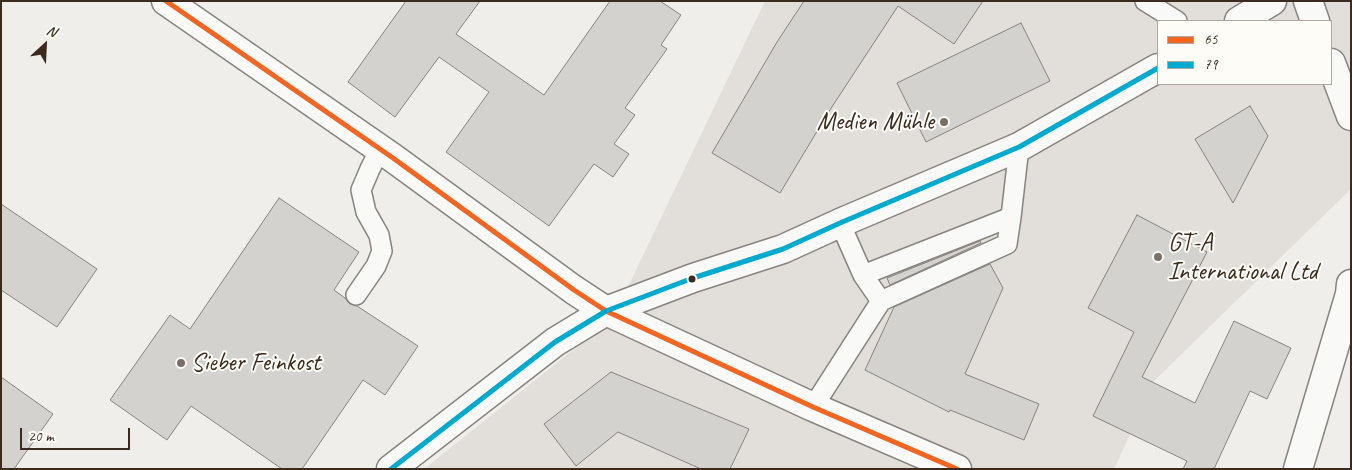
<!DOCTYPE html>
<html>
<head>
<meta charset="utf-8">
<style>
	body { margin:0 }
	#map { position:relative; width:1352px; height:470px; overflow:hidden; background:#f0eeeb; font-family:Caveat,sans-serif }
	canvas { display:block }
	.frame { position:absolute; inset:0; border:2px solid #3b2a1e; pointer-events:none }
	.legend { position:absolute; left:1157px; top:20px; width:175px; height:65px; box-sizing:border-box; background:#fdfcf7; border:1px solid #afa8a0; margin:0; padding:6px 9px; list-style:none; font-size:15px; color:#3b2a1e }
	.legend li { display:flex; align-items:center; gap:10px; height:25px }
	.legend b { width:25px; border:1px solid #afa8a0 }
	.north { position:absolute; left:20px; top:20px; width:50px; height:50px; -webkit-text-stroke:4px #fdfcf7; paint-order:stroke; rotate:25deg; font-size:14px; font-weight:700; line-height:20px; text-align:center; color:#3b2a1e }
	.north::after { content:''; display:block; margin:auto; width:18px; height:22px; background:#3b2a1e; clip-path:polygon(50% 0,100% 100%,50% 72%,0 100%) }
	.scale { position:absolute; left:20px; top:428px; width:110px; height:22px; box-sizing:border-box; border:2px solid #3b2a1e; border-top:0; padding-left:6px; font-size:15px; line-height:18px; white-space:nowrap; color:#3b2a1e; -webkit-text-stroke:4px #fdfcf7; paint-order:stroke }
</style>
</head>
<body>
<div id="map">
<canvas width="1352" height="470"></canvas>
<div class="frame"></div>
<ul class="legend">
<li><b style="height:6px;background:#f26522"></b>65</li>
<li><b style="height:6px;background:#00a9ce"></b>79</li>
</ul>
<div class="north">N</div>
<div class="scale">20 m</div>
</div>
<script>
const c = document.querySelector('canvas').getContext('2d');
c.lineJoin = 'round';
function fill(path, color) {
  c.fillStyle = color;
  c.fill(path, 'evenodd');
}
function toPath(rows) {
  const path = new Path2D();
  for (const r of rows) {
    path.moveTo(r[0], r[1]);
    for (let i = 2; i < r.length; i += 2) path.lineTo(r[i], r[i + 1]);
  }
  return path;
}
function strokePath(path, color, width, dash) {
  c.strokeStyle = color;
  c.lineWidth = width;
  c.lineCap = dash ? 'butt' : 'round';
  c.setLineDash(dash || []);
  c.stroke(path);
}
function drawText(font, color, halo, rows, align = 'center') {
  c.font = font + ' Caveat,sans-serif';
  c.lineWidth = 4;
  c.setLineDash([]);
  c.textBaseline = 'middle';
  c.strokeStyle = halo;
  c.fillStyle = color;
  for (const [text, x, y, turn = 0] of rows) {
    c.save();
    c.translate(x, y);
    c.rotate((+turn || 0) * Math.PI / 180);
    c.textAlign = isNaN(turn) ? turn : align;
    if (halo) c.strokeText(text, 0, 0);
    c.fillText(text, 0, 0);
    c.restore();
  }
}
fill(toPath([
	[765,1,1351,1,1351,189,1155,380,1114,469,424,469,613,318],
	[1158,21,1331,21,1331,84,1158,84]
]), '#e2deda');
const building = toPath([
	[406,1,480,1,456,34,544,95,610,1,660,1,681,15,661,45,667,49,625,108,635,115,614,144,629,154,613,177,594,164,549,226,446,152,489,92,439,57,395,117,348,82,406,1],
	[804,1,983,1,954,44,898,6,824,119,825,118,780,193,712,153,777,42,804,1],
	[1021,23,1050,81,926,142,897,83,1021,23],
	[1250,106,1268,136,1233,203,1195,139,1250,106],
	[279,198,359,252,334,290,345,298,350,304,357,306,418,346,385,395,363,380,302,469,282,469,191,406,167,440,110,400,170,315,190,329,279,198],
	[1,204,97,269,57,327,1,290,1,204],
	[1137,215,1207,252,1142,377,1195,403,1234,321,1291,348,1267,399,1250,391,1214,469,1183,469,1187,461,1093,416,1134,332,1088,308,1137,215],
	[980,241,981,243,890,285,887,278,980,241],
	[990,264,1003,288,965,374,1039,404,1024,440,950,410,949,412,865,370,894,307,990,264],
	[611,372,749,429,730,469,701,469,618,432,576,466,544,424,611,372],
	[1,377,53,414,14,469,1,469,1,377]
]);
fill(building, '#d4d2cf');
strokePath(building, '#88837f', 1);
const lane = toPath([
	[1145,1,1177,21],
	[840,223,863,275,881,301],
	[863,275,1011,217],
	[356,295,376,266,382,251,379,235,366,212,361,190,370,169,380,149],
	[813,407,881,301,1007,244,1011,217,1019,147]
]);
const street = toPath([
	[166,1,393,158,574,290,606,311,813,407,957,469],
	[1308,1,1315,21],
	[1331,63,1351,116],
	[1298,469,1350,294,1351,284]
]);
const secondary = toPath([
	[1239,21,1272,1],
	[391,469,555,342,606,311,693,278,783,249,840,223,1019,147,1158,68]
]);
strokePath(lane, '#88837f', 22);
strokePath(street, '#88837f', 31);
strokePath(secondary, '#88837f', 31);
strokePath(lane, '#f9f9f7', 19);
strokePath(street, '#f9f9f7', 28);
strokePath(secondary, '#f9f9f7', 28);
strokePath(toPath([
	[166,1,393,158,574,290,606,311,813,407,957,469]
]), '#f26522', 5);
strokePath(toPath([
	[391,469,555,342,606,311,693,278,783,249,840,223,1019,147,1158,68]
]), '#00a9ce', 5);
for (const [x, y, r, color] of [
	[944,122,5,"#7a6f66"],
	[1158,257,5,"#7a6f66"],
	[692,279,4.5,"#3b2a1e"],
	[181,363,5,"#7a6f66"]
]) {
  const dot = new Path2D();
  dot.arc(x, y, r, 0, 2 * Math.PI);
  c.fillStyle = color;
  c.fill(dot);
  strokePath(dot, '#fdfcf7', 2);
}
drawText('25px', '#3b2a1e', '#fdfcf7', [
	["Medien Mühle",934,122,"right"],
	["GT-A",1168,243],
	["International Ltd",1168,272],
	["Sieber Feinkost",191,363]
], 'left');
</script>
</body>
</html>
